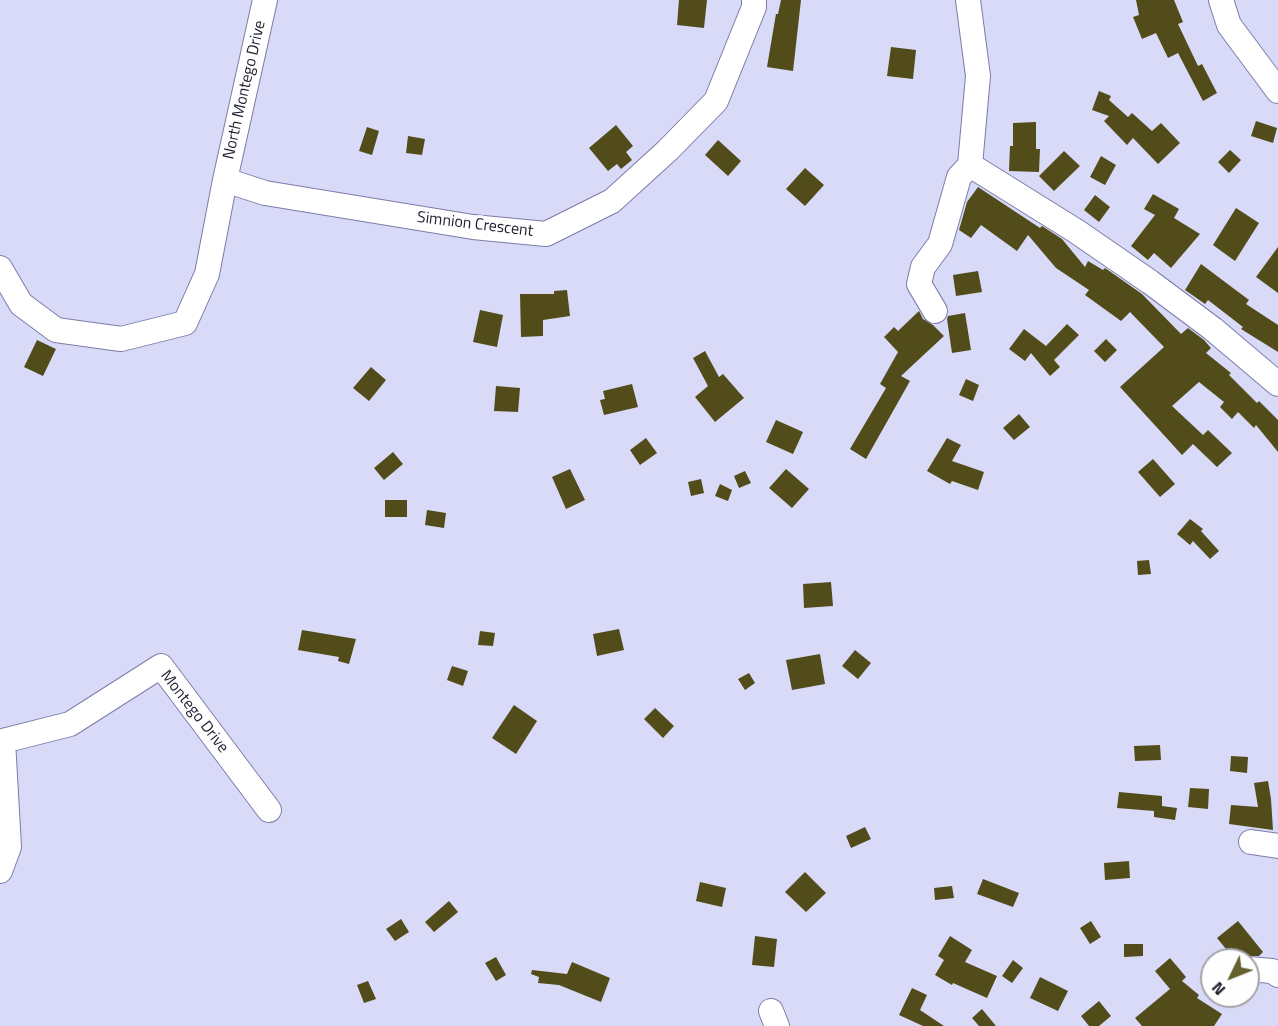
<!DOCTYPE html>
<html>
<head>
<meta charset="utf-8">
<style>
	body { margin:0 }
	#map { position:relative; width:1278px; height:1026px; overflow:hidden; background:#d9daf8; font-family:"Titillium Web",sans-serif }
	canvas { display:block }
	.north { position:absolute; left:1200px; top:948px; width:60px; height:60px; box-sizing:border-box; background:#fefefe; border:2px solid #a4a4ab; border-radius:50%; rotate:227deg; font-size:16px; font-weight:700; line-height:24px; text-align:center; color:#1c1c2e }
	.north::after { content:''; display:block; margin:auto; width:21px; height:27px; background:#65612d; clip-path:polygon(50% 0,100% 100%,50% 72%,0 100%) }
</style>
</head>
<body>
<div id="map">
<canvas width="1278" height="1026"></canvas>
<div class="north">N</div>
</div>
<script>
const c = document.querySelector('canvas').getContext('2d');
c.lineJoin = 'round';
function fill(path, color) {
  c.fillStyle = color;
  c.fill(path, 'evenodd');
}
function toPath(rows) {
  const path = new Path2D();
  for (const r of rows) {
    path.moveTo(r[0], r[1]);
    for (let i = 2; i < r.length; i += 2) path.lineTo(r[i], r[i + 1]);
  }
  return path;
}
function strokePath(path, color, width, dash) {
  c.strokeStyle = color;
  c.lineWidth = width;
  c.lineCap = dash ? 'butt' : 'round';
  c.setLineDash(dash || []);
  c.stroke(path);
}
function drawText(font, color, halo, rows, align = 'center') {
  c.font = font + ' "Titillium Web",sans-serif';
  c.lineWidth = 6;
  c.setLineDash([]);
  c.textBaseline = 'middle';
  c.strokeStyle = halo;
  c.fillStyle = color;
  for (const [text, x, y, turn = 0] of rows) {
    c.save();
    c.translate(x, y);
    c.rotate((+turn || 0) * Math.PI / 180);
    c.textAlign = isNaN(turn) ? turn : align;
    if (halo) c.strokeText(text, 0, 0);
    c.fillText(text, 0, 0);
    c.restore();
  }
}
fill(toPath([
	[679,0,707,0,704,28,677,25],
	[781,0,801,0,793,71,767,67,776,14,778,14],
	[1136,0,1174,0,1183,22,1178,24,1198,66,1202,64,1217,93,1203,101,1178,53,1168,58,1156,33,1142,39,1133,17,1139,15],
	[891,47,916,50,913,79,887,76],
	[1099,91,1111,96,1109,100,1128,117,1132,113,1152,131,1161,123,1180,143,1158,164,1133,138,1127,145,1104,121,1109,116,1092,110],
	[1256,121,1277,128,1273,143,1251,136],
	[1036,122,1036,149,1040,149,1039,172,1009,171,1010,146,1013,146,1013,123],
	[616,125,633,146,626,152,632,160,621,169,617,164,608,171,589,148],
	[367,127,379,131,372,155,359,151],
	[408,136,425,139,422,155,406,153],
	[718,140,741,161,728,176,705,155],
	[1230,150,1241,160,1229,173,1218,162],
	[1064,151,1080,166,1054,191,1039,176],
	[1101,156,1116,165,1105,185,1090,177],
	[805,168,824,185,805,206,786,189],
	[978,187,1040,228,1042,226,1062,239,1085,267,1088,261,1103,270,1105,268,1142,294,1181,334,1188,328,1204,340,1211,348,1206,353,1231,373,1229,375,1257,403,1259,401,1278,420,1278,452,1256,425,1254,428,1238,412,1232,419,1220,407,1224,402,1199,382,1172,406,1203,435,1208,430,1232,453,1217,467,1193,444,1182,455,1120,387,1164,347,1130,312,1121,321,1085,295,1089,290,1056,268,1028,235,1017,251,981,225,971,238,959,230,967,202],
	[1153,194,1179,209,1174,218,1200,234,1171,268,1154,253,1148,260,1131,246,1155,215,1144,209],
	[1095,195,1110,207,1099,222,1084,210],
	[1236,208,1259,223,1235,261,1213,245],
	[1278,247,1278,293,1256,277],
	[1201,264,1249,300,1246,304,1278,325,1278,352,1241,329,1243,327,1208,300,1205,304,1185,290],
	[978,271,982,292,956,296,953,275],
	[567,290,570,316,543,320,543,336,521,337,520,294,554,294,554,291],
	[480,310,503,315,497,347,473,342],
	[919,311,923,319,933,325,944,336,901,376,910,381,866,459,850,449,886,388,880,384,898,352,884,337,894,327,898,331],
	[965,313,971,350,952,353,947,319,948,316],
	[1067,324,1079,335,1054,360,1060,367,1050,376,1031,353,1025,361,1009,349,1024,329,1046,346],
	[1106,339,1117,350,1105,362,1094,351],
	[37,340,56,349,43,376,24,367],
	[705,351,719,377,723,374,744,398,715,422,695,397,708,386,693,358],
	[371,367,386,380,369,401,353,388],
	[966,379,979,385,973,401,959,395],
	[632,384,638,407,604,415,600,400,605,399,603,391],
	[496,386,520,388,518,412,494,411],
	[1019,414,1030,427,1014,440,1003,428],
	[776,420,803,432,793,454,766,442],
	[646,438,657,453,640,465,630,450],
	[947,438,961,445,952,461,984,472,978,490,952,481,950,484,927,471],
	[393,452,403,464,384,480,374,468],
	[1153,459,1175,484,1160,497,1138,472],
	[570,469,585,500,566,509,552,477],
	[786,469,809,489,792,508,769,488],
	[745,471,751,483,739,488,734,476],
	[701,479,704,493,691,496,688,482],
	[720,484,732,490,728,501,715,496],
	[385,500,407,500,407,517,385,517],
	[427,510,446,513,444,528,425,525],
	[1190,519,1203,529,1201,531,1219,551,1210,559,1193,541,1190,545,1177,534],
	[1149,560,1151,574,1138,575,1137,561],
	[831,582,833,606,804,608,803,584],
	[619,629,624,650,597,656,593,634],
	[302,630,356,639,349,664,338,661,339,657,298,650],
	[480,631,495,633,493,646,478,645],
	[855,650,871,663,858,679,842,666],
	[820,654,825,684,792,690,786,660],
	[452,666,468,671,463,686,447,680],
	[749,673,755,683,745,690,738,679],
	[514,705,537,721,516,754,492,738],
	[655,708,674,726,663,738,644,719],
	[1160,745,1161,760,1135,761,1134,746],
	[1231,756,1248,757,1247,773,1230,771],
	[1268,781,1271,799,1273,830,1229,824,1231,805,1258,807,1254,783],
	[1190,788,1209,789,1208,809,1188,807],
	[1119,792,1162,796,1162,806,1177,808,1175,820,1154,817,1154,811,1117,808],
	[865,827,871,839,851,848,846,836],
	[1129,861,1130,878,1105,880,1104,863],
	[805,872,826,893,806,912,785,892],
	[983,879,1019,893,1013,907,977,894],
	[700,882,726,888,722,907,696,901],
	[952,886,954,898,935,900,934,888],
	[449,901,458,912,434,932,425,922],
	[401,919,409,932,395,941,386,929],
	[1091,921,1101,937,1090,944,1080,928],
	[1238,921,1263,952,1259,956,1242,956,1235,960,1217,938],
	[755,936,777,939,774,967,752,965],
	[950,936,972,950,965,962,997,976,987,998,953,983,952,985,935,975,944,960,938,956],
	[1124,944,1143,944,1143,956,1124,957],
	[496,957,506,975,496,981,485,963],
	[1170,958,1186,977,1182,981,1199,995,1197,998,1222,1014,1214,1026,1142,1026,1135,1018,1170,989,1155,971],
	[1013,960,1023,968,1012,983,1002,976],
	[572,962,610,978,601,1002,559,985,538,983,539,977,531,974,532,970,567,974],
	[1040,977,1068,991,1058,1011,1030,998],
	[368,981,376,999,364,1003,357,985],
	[912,988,927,995,920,1010,944,1026,923,1026,899,1015],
	[1099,1001,1111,1016,1099,1026,1089,1026,1081,1016],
	[982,1009,996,1026,979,1026,972,1018]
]), '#514c19');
const minor = toPath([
	[968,0,978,76,970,165,1076,231,1150,282,1213,329,1278,384],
	[1221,0,1229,25,1278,91],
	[225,180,265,193,473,227,546,234,612,201,668,150,716,101,754,7,754,0],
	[0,268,21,304,56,330,121,339,185,323,207,274,225,180,265,0],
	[935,311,919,284,923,267,940,244,959,177,970,165],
	[1251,842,1278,846],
	[0,871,9,847,3,741,70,724,161,666,269,810],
	[1248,969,1272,971,1278,975],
	[771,1011,777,1026]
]);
strokePath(minor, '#7c7caa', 26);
strokePath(minor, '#fff', 24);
drawText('16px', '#1c1c2e', '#fefefe', [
	["North Montego Drive",245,90,-77],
	["Simnion Crescent",475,225,7],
	["Montego Drive",194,712,52]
]);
</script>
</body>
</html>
